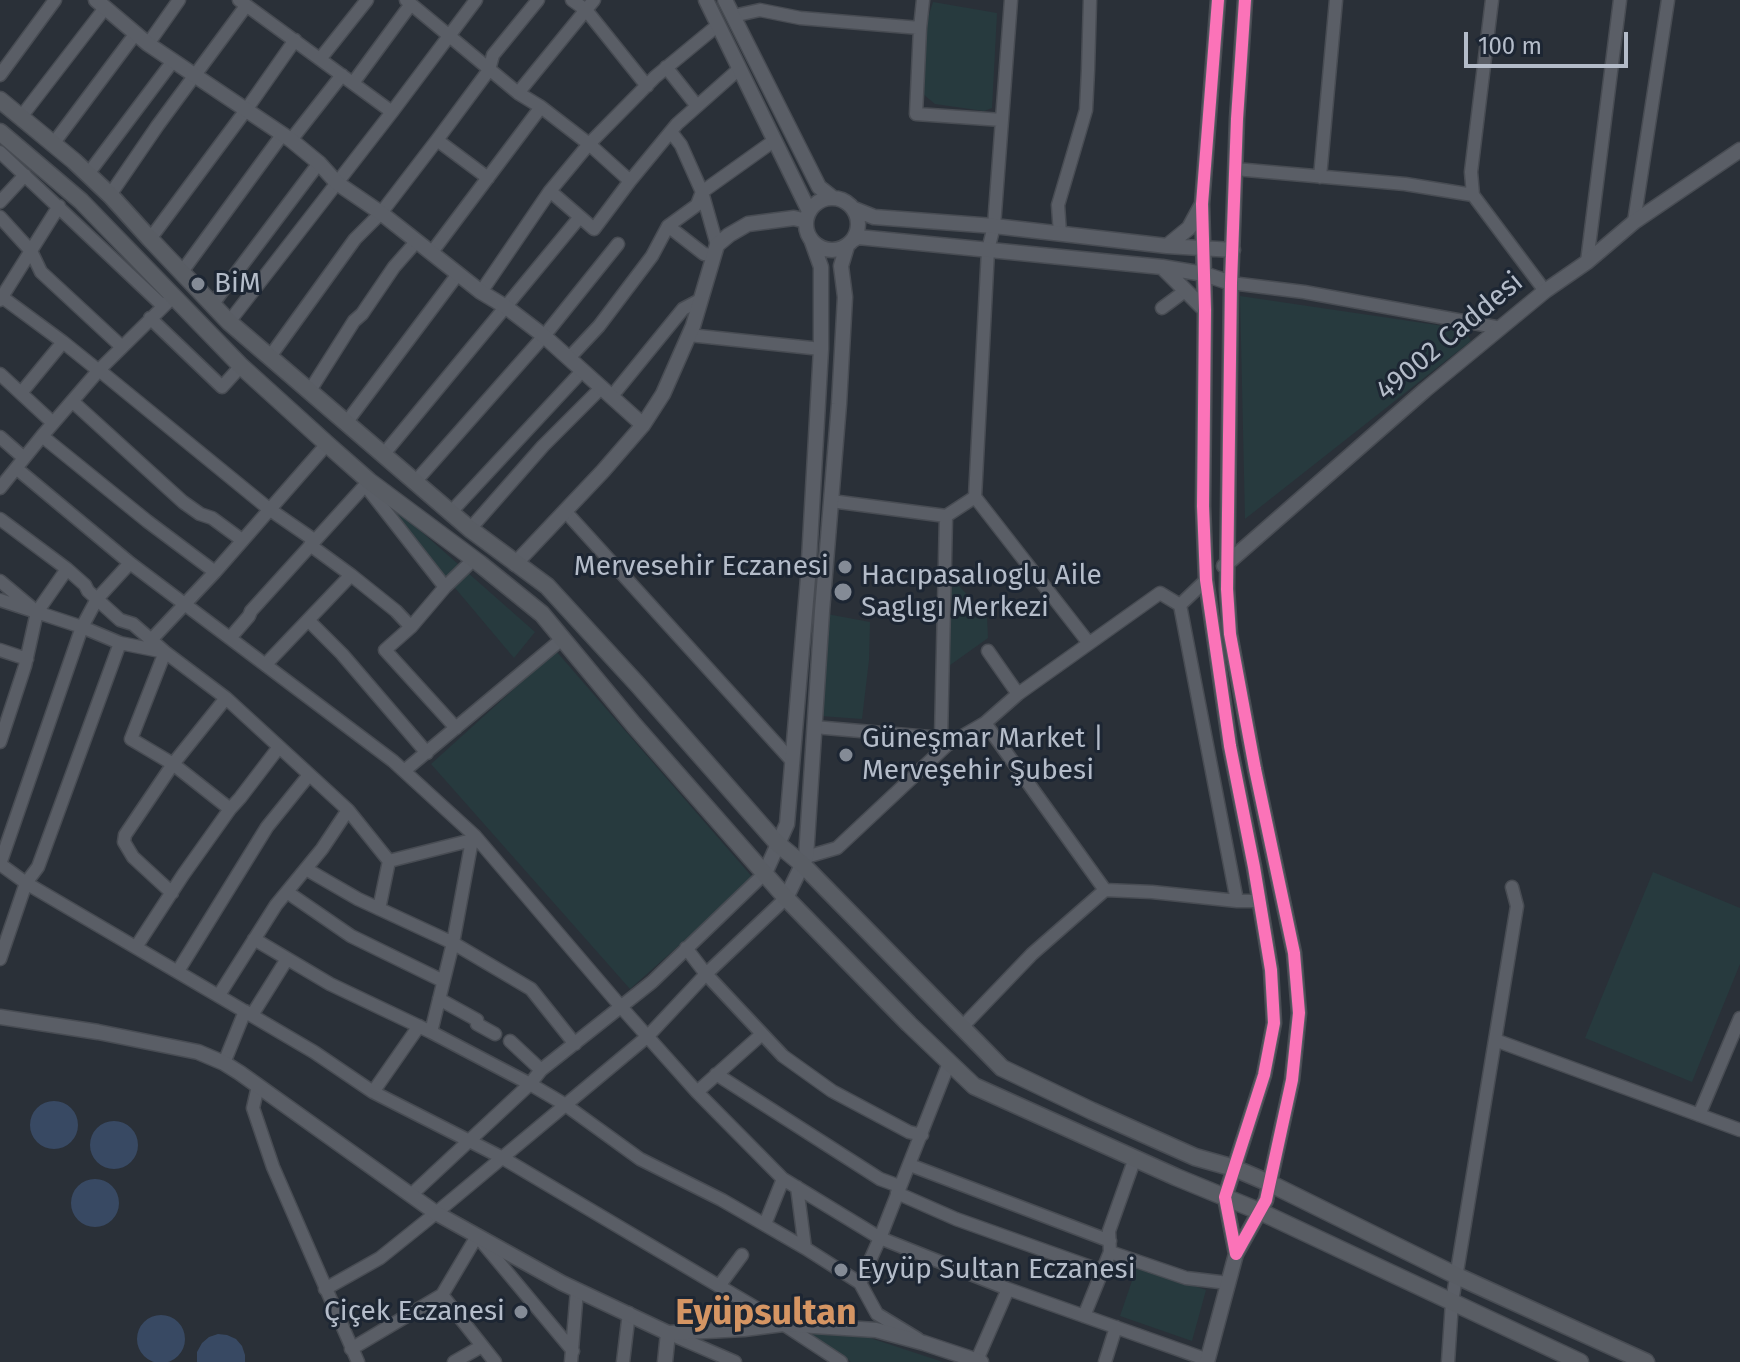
<!DOCTYPE html>
<html>
<head>
<meta charset="utf-8">
<style>
	body { margin:0 }
	#map { position:relative; width:1740px; height:1362px; overflow:hidden; background:#2a3038; font-family:"Fira Sans",sans-serif }
	canvas { display:block }
	.scale { position:absolute; left:1464px; top:32px; width:164px; height:36px; box-sizing:border-box; border:4px solid #b4bcc9; border-top:0; padding-left:10px; font-size:24px; line-height:28px; white-space:nowrap; color:#b4bcc9; -webkit-text-stroke:6px #1d2633; paint-order:stroke }
</style>
</head>
<body>
<div id="map">
<canvas width="1740" height="1362"></canvas>
<div class="scale">100 m</div>
</div>
<script>
const c = document.querySelector('canvas').getContext('2d');
c.lineJoin = 'round';
function fill(path, color) {
  c.fillStyle = color;
  c.fill(path, 'evenodd');
}
function toPath(rows) {
  const path = new Path2D();
  for (const r of rows) {
    if (r.length === 3) {
      path.moveTo(r[0] + r[2], r[1]);
      path.arc(r[0], r[1], r[2], 0, 2 * Math.PI);
      continue;
    }
    path.moveTo(r[0], r[1]);
    for (let i = 2; i < r.length; i += 2) path.lineTo(r[i], r[i + 1]);
  }
  return path;
}
function strokePath(path, color, width, dash) {
  c.strokeStyle = color;
  c.lineWidth = width;
  c.lineCap = dash ? 'butt' : 'round';
  c.setLineDash(dash || []);
  c.stroke(path);
}
function drawText(font, color, halo, rows, align = 'center') {
  c.font = font + ' "Fira Sans",sans-serif';
  c.lineWidth = 6;
  c.setLineDash([]);
  c.textBaseline = 'middle';
  c.strokeStyle = halo;
  c.fillStyle = color;
  for (const [text, x, y, turn = 0] of rows) {
    c.save();
    c.translate(x, y);
    c.rotate((+turn || 0) * Math.PI / 180);
    c.textAlign = isNaN(turn) ? turn : align;
    if (halo) c.strokeText(text, 0, 0);
    c.fillText(text, 0, 0);
    c.restore();
  }
}
fill(toPath([
	[933,2,997,13,992,108,984,111,935,104,923,94,926,24],
	[1240,296,1464,329,1471,341,1245,519],
	[381,500,398,511,535,632,514,658],
	[947,573,987,616,988,638,946,668],
	[827,614,870,622,869,660,862,719,820,716],
	[556,651,754,879,630,989,431,764],
	[1653,872,1740,908,1740,964,1692,1082,1585,1038],
	[1137,1266,1206,1290,1192,1341,1120,1316],
	[811,1334,858,1334,943,1362,851,1362]
]), '#273a3e');
fill(toPath([
	[54,1125,24],
	[114,1145,24],
	[95,1203,24],
	[161,1339,24],
	[218,1334,227,1335,236,1339,242,1346,245,1355,245,1362,197,1362,197,1352,202,1343,209,1337]
]), '#384963');
const minor = toPath([
	[239,0,392,112],
	[406,0,518,93,541,107,589,144,630,181],
	[572,0,586,10,647,86],
	[923,0,920,28,916,114,1002,120],
	[1011,0,994,226,988,250,975,497,1088,642],
	[1492,0,1471,172,1473,195,1545,291],
	[733,16,760,10,800,18,920,28],
	[148,44,179,0],
	[320,59,367,0],
	[666,67,697,106],
	[0,75,55,0],
	[353,83,411,4],
	[518,93,594,0],
	[21,117,105,8],
	[671,132,681,145,702,192,717,245],
	[291,140,342,75],
	[437,140,488,178],
	[53,144,136,33],
	[0,152,163,306],
	[1235,169,1405,184,1473,195],
	[88,174,173,61],
	[1320,177,1336,0],
	[550,191,594,229,630,181,677,124,739,69],
	[110,195,158,125,246,6],
	[0,202,25,175],
	[0,217,31,251,41,272,122,347],
	[1634,222,1668,0],
	[668,226,704,254,712,255],
	[1060,234,1058,205,1086,110,1088,70,1090,0],
	[150,239,246,110,295,40],
	[432,252,541,107],
	[1587,262,1620,0],
	[181,273,282,135],
	[1231,283,1304,292,1501,328],
	[481,292,550,191,589,144,655,77,718,25],
	[2,297,63,342,99,371],
	[0,300,59,206],
	[212,305,319,163],
	[1162,308,1185,291],
	[150,318,222,387,241,366],
	[229,322,392,112,476,0],
	[689,335,821,349],
	[269,358,355,239,381,213,437,140,489,70,493,55,538,0],
	[569,358,599,326,652,256,668,226,697,205,702,192,775,140],
	[99,370,269,509,314,540],
	[0,374,53,423],
	[309,392,354,321,362,314,394,267,416,242],
	[21,393,63,342],
	[612,396,683,309,700,300],
	[72,401,183,502,200,514,212,518,242,540],
	[346,423,458,274],
	[42,436,147,521,215,572],
	[0,437,24,458],
	[383,455,579,218],
	[16,468,130,563,393,761,475,836,622,1008,697,1092,783,1179,880,1238,1008,1289,1208,1360],
	[370,482,369,490,445,587,474,559],
	[415,482,544,336,618,244],
	[0,488,42,436,99,370,174,296],
	[831,501,946,516,975,497],
	[565,511,792,761],
	[451,512,583,370],
	[946,516,941,738,947,745],
	[0,519,67,569,85,585,88,591,120,620,133,624,165,652,226,698,348,810,389,861,379,909],
	[470,529,543,446,602,387],
	[310,545,351,575,396,611,411,627],
	[0,581,31,607],
	[445,587,411,627,385,650,456,728],
	[0,600,82,627,120,643,165,652,131,739,173,764,230,809],
	[1180,605,1206,580],
	[308,620,342,654,427,753],
	[230,638,249,616,251,611,369,481],
	[151,640,215,572,327,444],
	[0,650,27,659],
	[988,651,1018,694],
	[266,664,351,575],
	[985,723,1105,890],
	[814,727,941,738],
	[0,742,25,666,37,612,67,569],
	[404,771,562,639],
	[806,857,837,848,947,745,985,723,1018,694,1160,593,1180,605,1237,901],
	[389,861,472,840],
	[0,864,26,883,314,1052,373,1092,501,1157,783,1324,841,1362],
	[0,864,82,627,97,599,130,563],
	[306,869,358,899,453,943,531,989,575,1044],
	[287,892,351,936,443,981],
	[172,893,133,857,124,842,125,835,173,764,226,698],
	[254,939,330,984,431,1032,530,1084,564,1104,640,1159,722,1200,805,1248,860,1283,877,1314,918,1339],
	[136,947,183,875,230,809,240,798,279,747],
	[686,948,706,974,783,1056,832,1091,909,1132,922,1135],
	[0,959,26,883,38,867,120,643],
	[178,971,267,827,309,775],
	[219,995,276,905,322,849,348,810],
	[439,999,477,1020,477,1024,495,1034],
	[252,1015,287,959],
	[962,1027,1032,954,1105,890,1152,892,1237,901,1260,901],
	[431,1032,453,943,472,840,475,836],
	[1495,1040,1740,1130],
	[510,1041,541,1070],
	[224,1063,245,1011],
	[716,1074,880,1179,899,1186],
	[258,1086,253,1108,273,1167,358,1362],
	[373,1092,419,1026],
	[697,1092,762,1034],
	[1699,1115,1740,1018],
	[910,1165,1110,1241],
	[797,1187,805,1248],
	[897,1193,956,1219,1102,1271],
	[411,1195,530,1084,541,1070,652,982,765,873],
	[765,1224,783,1179],
	[1110,1252,1186,1278,1228,1283],
	[860,1283,880,1238,949,1063],
	[719,1286,742,1255],
	[325,1289,380,1258,436,1213,648,1036,706,974,786,898],
	[442,1295,495,1362],
	[1084,1316,1110,1252,1109,1231,1135,1158],
	[668,1333,735,1362],
	[351,1349,442,1295,477,1236,573,1351],
	[977,1360,1008,1289],
	[454,1362,482,1346],
	[571,1362,577,1290],
	[623,1362,629,1313],
	[1105,1362,1116,1327],
	[1448,1362,1452,1302,1517,906,1512,887]
]);
const tertiary = toPath([
	[96,0,148,44,291,140,319,163,337,183,381,213,481,292,506,307,544,336,643,425],
	[706,0,809,211],
	[725,0,819,187,833,198],
	[1218,0,1202,204,1205,310,1203,506,1206,580,1230,746,1254,867,1271,970,1274,1023,1264,1075,1225,1197,1236,1254,1266,1200,1292,1080,1299,1013,1294,953,1255,769,1230,634,1227,589,1231,283,1237,119,1245,0],
	[832,224,26],
	[854,209,874,217,994,226,1167,246,1233,250],
	[853,240,858,237,1162,267,1204,274,1231,283],
	[1167,246,1189,228,1202,204],
	[1162,267,1205,310],
	[515,564,603,471,643,425,663,394,693,326,717,245,729,235,748,224,794,218,806,221],
	[1224,566,1425,390,1545,291,1587,262,1634,222,1740,150],
	[765,873,787,824,808,578,821,349,821,267,811,239],
	[786,898,806,857,822,611,839,404,845,297,841,266,847,246],
	[0,1017,98,1032,198,1052,224,1063,240,1073,436,1213,562,1283,668,1333,744,1329,783,1324,876,1330,924,1343,981,1362],
	[665,1362,668,1333],
	[1207,1362,1236,1254]
]);
const secondary = toPath([
	[0,100,74,161,111,196,150,239,229,322,470,529,547,586,638,685,778,844,802,864,1002,1068,1092,1111,1195,1157,1234,1168,1269,1183,1457,1276,1646,1362],
	[0,132,81,201,241,366,327,444,369,481,479,563,542,614,634,725,786,898,909,1024,974,1086,1176,1177,1261,1212,1580,1362]
]);
strokePath(minor, '#484c53', 15);
strokePath(tertiary, '#484c53', 17);
strokePath(secondary, '#484c53', 19);
strokePath(minor, '#5a5e66', 12);
strokePath(tertiary, '#5a5e66', 14);
strokePath(secondary, '#595d64', 16);
strokePath(toPath([
	[1218,0,1202,204,1205,310,1203,506,1206,580,1230,746,1254,867,1271,970,1274,1023,1264,1075,1225,1197,1236,1254,1266,1200,1292,1080,1299,1013,1294,953,1255,769,1230,634,1227,589,1231,283,1237,119,1245,0]
]), '#fb73b8', 12);
for (const [x, y, r, color] of [
	[198,284,8,"#848b96"],
	[845,567,8,"#848b96"],
	[843,592,10,"#848b96"],
	[846,755,8,"#848b96"],
	[841,1270,8,"#848b96"],
	[521,1312,8,"#848b96"]
]) {
  const dot = new Path2D();
  dot.arc(x, y, r, 0, 2 * Math.PI);
  c.fillStyle = color;
  c.fill(dot);
  strokePath(dot, '#1d2633', 3);
}
drawText('28px', '#b4bcc9', '#1d2633', [
	["BiM",214,284],
	["Mervesehir Eczanesi",829,567,"right"],
	["Hacıpasalıoglu Aile",861,576],
	["Saglıgı Merkezi",861,608],
	["Güneşmar Market |",862,739],
	["Merveşehir Şubesi",862,771],
	["Eyyüp Sultan Eczanesi",857,1270],
	["Çiçek Eczanesi",505,1312,"right"]
], 'left');
drawText('28px', '#b4bcc9', '#1d2633', [
	["49002 Caddesi",1450,337,-40]
]);
drawText('bold 36px', '#d59563', '#1d2633', [
	["Eyüpsultan",766,1314]
]);
</script>
</body>
</html>
